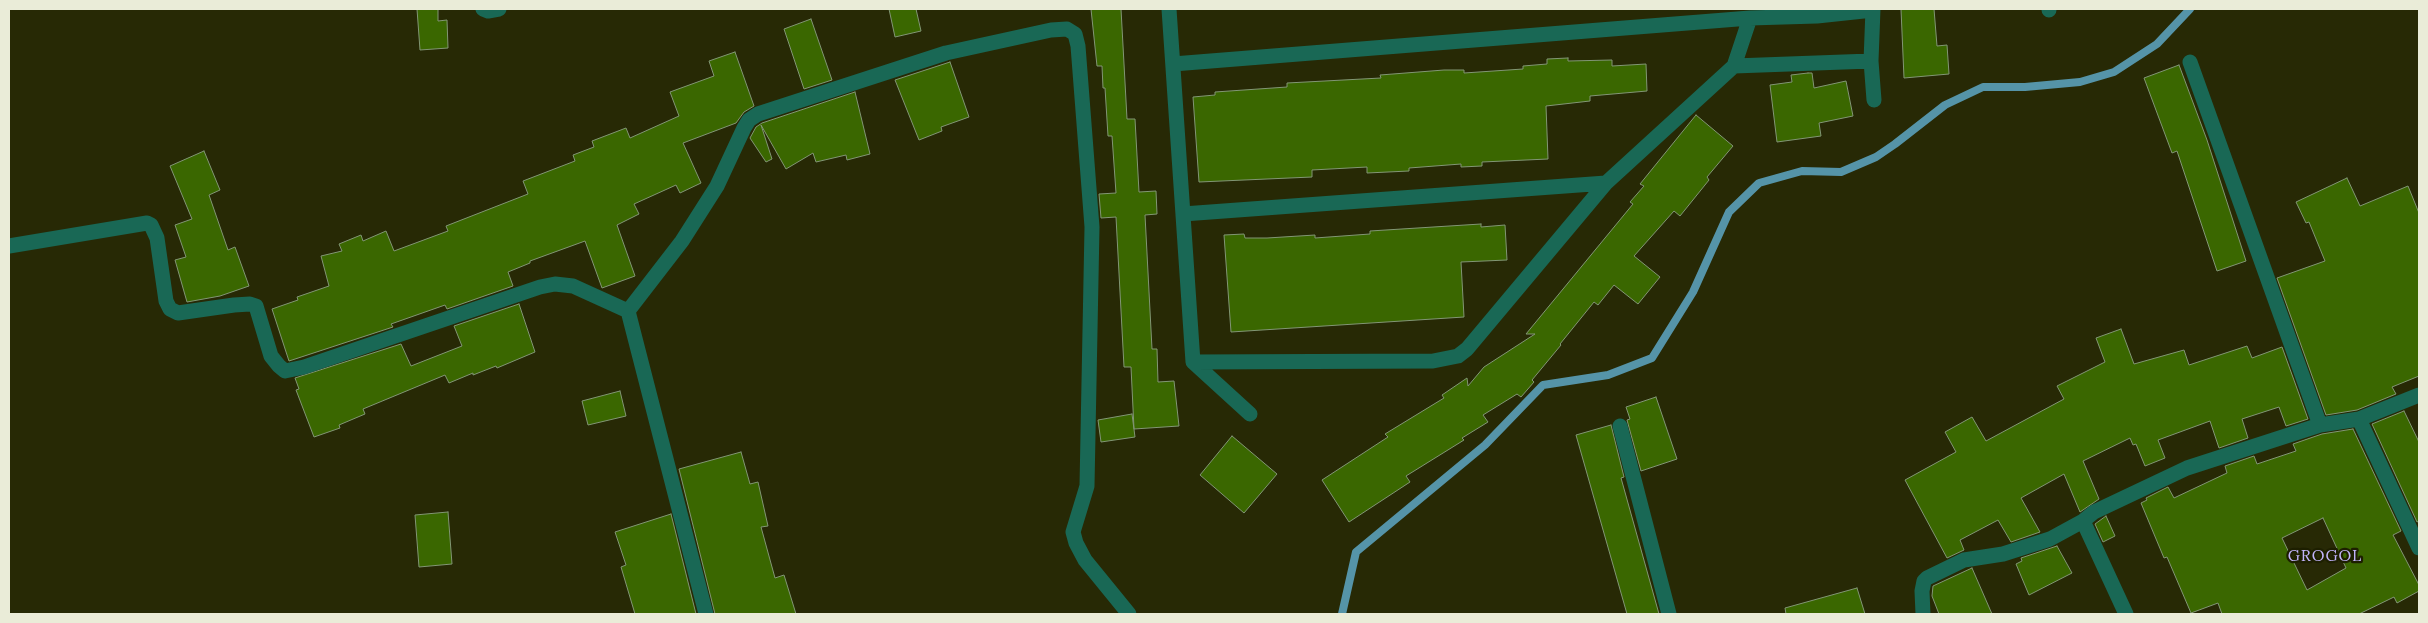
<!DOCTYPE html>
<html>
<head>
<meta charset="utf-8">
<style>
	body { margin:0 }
	#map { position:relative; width:2428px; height:623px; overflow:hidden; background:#272905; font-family:Lora,serif }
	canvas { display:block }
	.frame { position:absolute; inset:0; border:10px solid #eaecd8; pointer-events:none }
</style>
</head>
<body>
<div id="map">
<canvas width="2428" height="623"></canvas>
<div class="frame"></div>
</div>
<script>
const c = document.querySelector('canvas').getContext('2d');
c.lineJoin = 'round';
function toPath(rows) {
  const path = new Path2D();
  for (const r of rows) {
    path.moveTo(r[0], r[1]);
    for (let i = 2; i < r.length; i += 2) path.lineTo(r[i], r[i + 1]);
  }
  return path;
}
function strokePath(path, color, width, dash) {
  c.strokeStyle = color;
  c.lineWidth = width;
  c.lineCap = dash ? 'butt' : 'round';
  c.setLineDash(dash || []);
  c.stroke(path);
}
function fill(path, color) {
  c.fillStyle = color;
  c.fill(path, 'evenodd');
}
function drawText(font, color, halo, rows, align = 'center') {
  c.font = font + ' Lora,serif';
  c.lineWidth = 4.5;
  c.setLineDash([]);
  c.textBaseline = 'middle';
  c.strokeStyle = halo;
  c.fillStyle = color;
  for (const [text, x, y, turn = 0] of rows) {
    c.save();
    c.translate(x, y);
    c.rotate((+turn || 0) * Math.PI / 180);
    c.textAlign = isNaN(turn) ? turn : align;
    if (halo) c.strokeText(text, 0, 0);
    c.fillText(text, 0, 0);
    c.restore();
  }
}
strokePath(toPath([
	[1342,614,1356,552,1485,445,1543,385,1608,375,1652,358,1693,292,1729,212,1759,183,1802,171,1841,172,1876,157,1895,144,1945,105,1983,87,2025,87,2080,82,2114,72,2157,44,2190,9]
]), '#5594a8', 8);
const building = toPath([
	[417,9,438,9,438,21,447,20,448,48,420,50,417,9],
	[889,9,916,9,921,31,895,37,889,9],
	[1091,9,1121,9,1127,119,1135,119,1139,192,1156,191,1157,214,1145,215,1152,349,1157,349,1158,382,1174,381,1179,426,1134,429,1131,367,1124,367,1116,217,1101,218,1099,194,1116,193,1112,136,1108,136,1105,88,1103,88,1102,66,1097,66,1091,9],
	[1901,9,1934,9,1937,46,1947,45,1949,74,1904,78,1901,9],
	[811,19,832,80,804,89,784,29,811,19],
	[735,52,754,106,744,112,736,123,683,143,701,183,680,193,676,185,634,204,639,214,617,225,635,276,602,288,585,241,530,261,530,263,508,272,513,286,447,309,445,305,391,324,393,327,289,361,272,309,298,300,297,297,329,286,321,256,342,251,339,244,361,235,363,241,386,231,394,251,448,231,446,226,528,194,523,181,575,161,573,155,594,147,592,141,626,128,630,138,679,116,670,92,714,76,709,61,735,52],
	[1568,58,1568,61,1612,60,1612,66,1646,64,1647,91,1590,96,1590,101,1546,106,1548,159,1482,162,1482,166,1461,167,1461,164,1409,168,1409,171,1367,173,1367,167,1312,170,1312,177,1199,182,1193,97,1215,95,1215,92,1287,87,1287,83,1381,78,1380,75,1444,70,1464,70,1464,73,1523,69,1523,66,1547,64,1547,59,1568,58],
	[950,62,969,117,941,127,942,131,919,140,895,80,950,62],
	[2179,65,2207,140,2246,261,2217,271,2177,151,2172,153,2144,78,2179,65],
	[1808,73,1812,73,1814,88,1846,81,1853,116,1819,123,1821,136,1777,142,1770,85,1792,82,1791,75,1808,73],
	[855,92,870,154,847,160,846,155,816,162,813,153,786,169,761,125,772,159,766,162,750,138,756,127,762,123,855,92],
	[1696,115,1733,146,1707,177,1709,180,1680,216,1674,211,1634,256,1660,277,1638,304,1614,285,1598,305,1594,302,1560,344,1561,345,1532,380,1534,382,1521,397,1517,394,1483,415,1488,422,1462,438,1464,440,1406,476,1410,482,1349,522,1322,480,1388,437,1385,434,1444,398,1442,395,1467,378,1468,386,1484,367,1535,334,1526,334,1633,204,1630,202,1644,186,1640,184,1696,115],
	[204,151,220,190,209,195,228,250,235,247,249,286,220,296,187,302,175,260,186,257,175,225,192,219,170,166,204,151],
	[2347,178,2360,206,2408,186,2419,213,2419,376,2392,387,2396,394,2357,410,2326,415,2277,278,2325,261,2309,222,2306,223,2296,202,2347,178],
	[1481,224,1481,227,1505,225,1507,260,1461,262,1464,317,1231,332,1224,235,1244,234,1245,238,1267,238,1315,235,1315,238,1370,234,1370,231,1481,224],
	[519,304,535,352,497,368,496,366,473,375,473,373,449,383,445,375,363,409,365,414,339,425,340,428,314,437,296,390,299,389,295,378,401,344,411,366,462,346,454,326,519,304],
	[2121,329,2134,364,2184,350,2189,365,2247,346,2252,358,2282,347,2308,419,2286,426,2279,407,2242,419,2248,438,2219,448,2210,421,2158,440,2165,458,2145,466,2136,444,2133,445,2130,438,2083,461,2099,499,2080,512,2064,474,2021,498,2040,532,2011,542,1998,520,1960,540,1964,550,1947,558,1905,480,1956,452,1945,432,1972,417,1986,441,2064,399,2057,386,2105,362,2096,338,2121,329],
	[620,391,626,416,588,425,582,401,620,391],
	[1656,397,1677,459,1641,471,1627,420,1630,419,1626,407,1656,397],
	[2404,411,2419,442,2419,521,2417,522,2372,424,2404,411],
	[1132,414,1135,437,1101,442,1098,420,1132,414],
	[1611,425,1624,477,1621,478,1659,614,1627,614,1576,435,1611,425],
	[2353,429,2401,531,2393,535,2419,585,2419,591,2397,603,2394,597,2359,614,2222,614,2218,603,2191,613,2167,557,2164,558,2141,503,2147,500,2146,498,2168,487,2174,498,2227,473,2225,466,2254,456,2257,464,2296,451,2293,444,2322,434,2353,429],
	[2323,518,2346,568,2307,590,2282,538,2323,518],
	[1232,436,1277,474,1244,513,1200,475,1232,436],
	[741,452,750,484,758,482,768,526,761,527,775,578,784,575,796,614,715,614,679,469,741,452],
	[448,512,452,564,419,567,415,515,448,512],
	[671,514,696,614,635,614,621,567,626,565,615,532,671,514],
	[2106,516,2115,536,2103,542,2095,524,2106,516],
	[2057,546,2072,573,2029,595,2016,564,2022,561,2021,558,2057,546],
	[1972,568,1992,614,1939,614,1932,596,1933,586,1972,568],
	[1857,588,1865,614,1786,614,1785,608,1857,588]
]);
fill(building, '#3a6700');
strokePath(building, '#829675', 1);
strokePath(toPath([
	[483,9,488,11,499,9],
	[1169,9,1193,362,1250,414],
	[1873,9,1871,61,1874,100],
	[2049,9,2049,10],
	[2190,62,2320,425],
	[1173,64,1750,18,1817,16,1873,10],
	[1734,66,1871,61],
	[1183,214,1606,183],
	[9,246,147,223,151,225,157,238,166,301,170,309,178,313,234,305,250,304,256,306,271,356,279,366,285,371,304,367,540,287,555,284,573,286,628,311,706,614],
	[628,311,682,241,717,186,744,128,749,120,758,114,946,53,1051,30,1067,29,1075,34,1078,46,1092,227,1087,486,1073,532,1076,543,1085,560,1129,614],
	[1193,362,1433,361,1458,356,1467,349,1606,183,1734,66,1750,18],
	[2359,419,2419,548],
	[1620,426,1669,614],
	[1923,614,1922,591,1924,581,1927,578,1964,560,2003,554,2050,539,2083,521],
	[2126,614,2083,521,2094,512,2187,468,2320,425,2359,419,2419,395]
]), '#196855', 15);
c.letterSpacing = '1px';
drawText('16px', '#c2b4fb', '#1d1f00', [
	["GROGOL",2325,556]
]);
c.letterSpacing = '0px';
</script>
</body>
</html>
